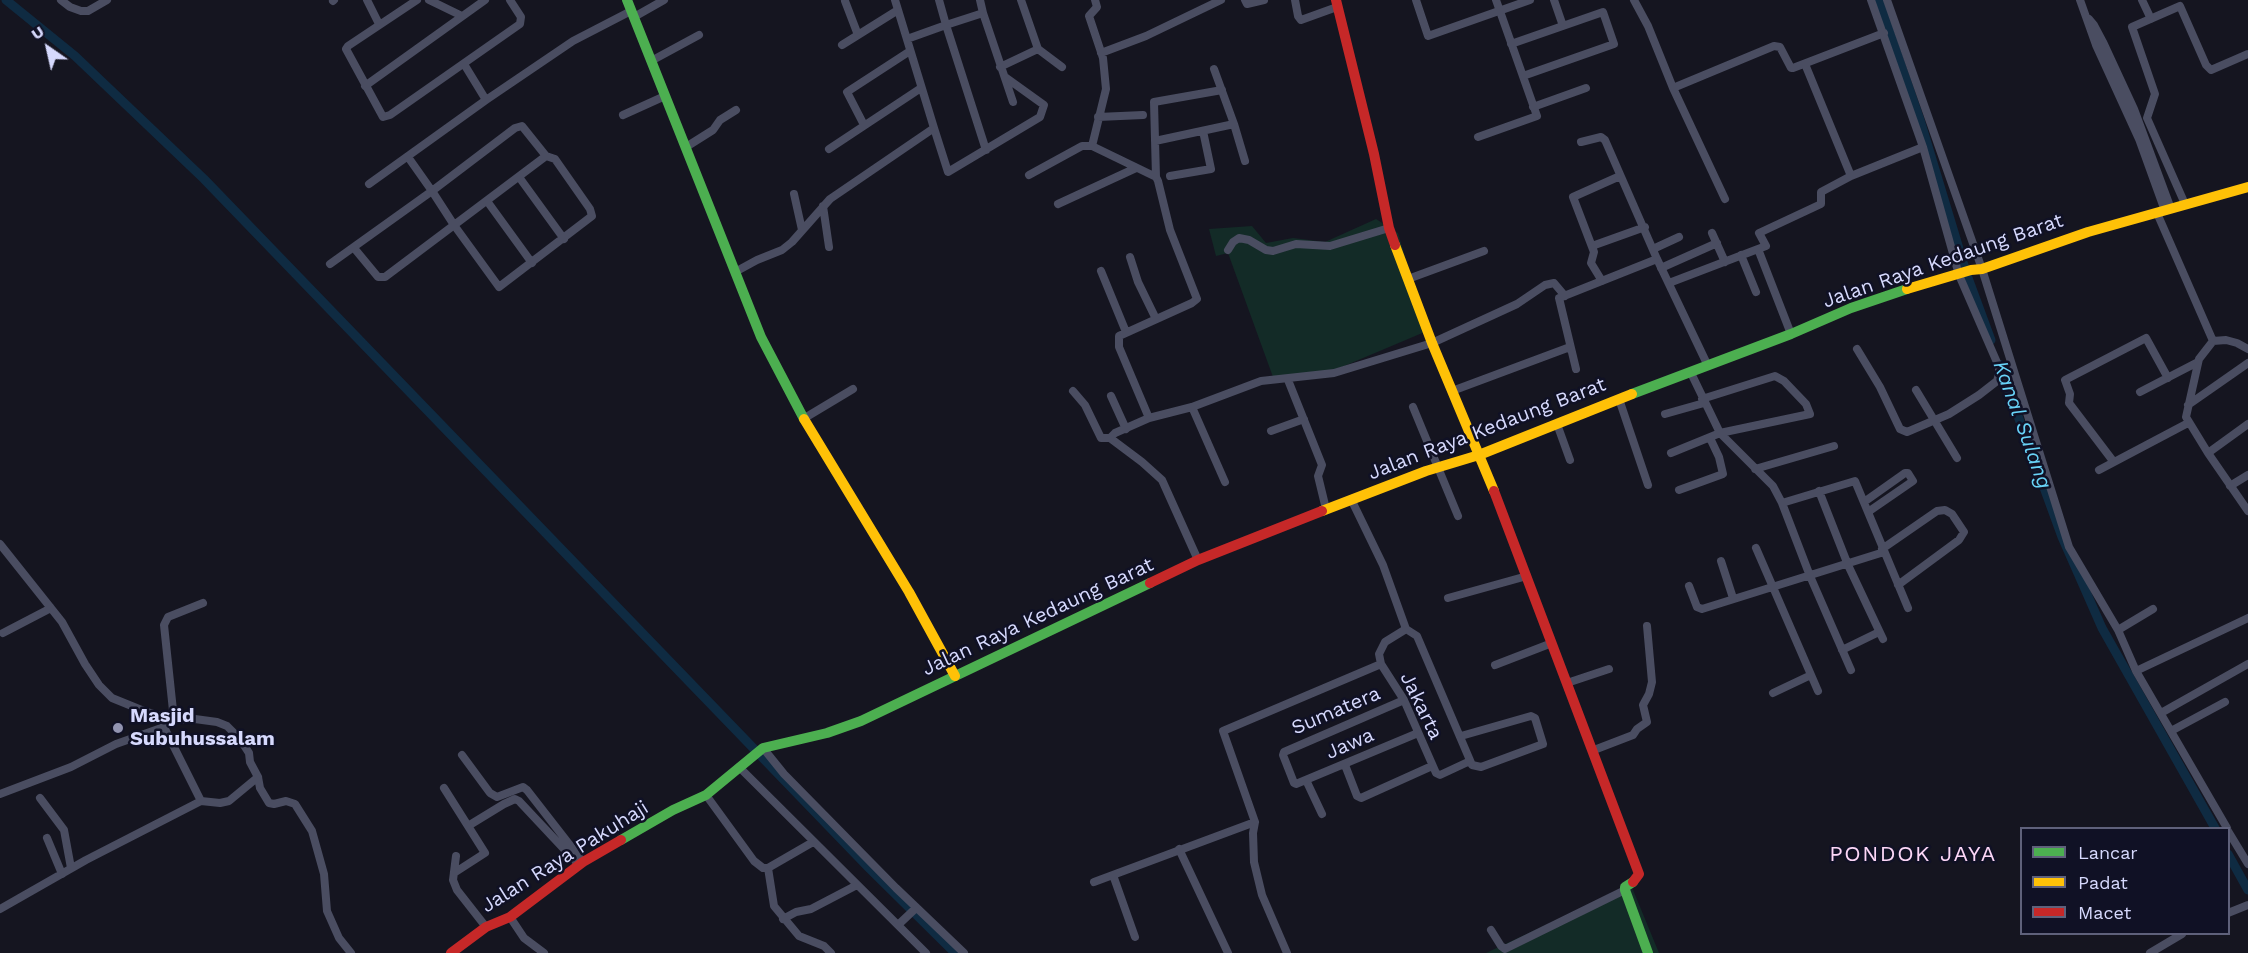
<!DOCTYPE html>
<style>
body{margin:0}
#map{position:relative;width:2248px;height:953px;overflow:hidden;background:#151520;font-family:"Work Sans",sans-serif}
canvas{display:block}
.legend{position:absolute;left:2020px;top:827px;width:210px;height:108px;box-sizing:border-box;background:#101125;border:2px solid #5f617b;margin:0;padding:8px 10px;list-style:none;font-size:18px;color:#d6d9fd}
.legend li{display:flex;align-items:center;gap:12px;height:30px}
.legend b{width:30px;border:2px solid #5f617b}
.north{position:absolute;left:18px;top:18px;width:60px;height:60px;-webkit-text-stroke:4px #101125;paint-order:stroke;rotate:326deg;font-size:16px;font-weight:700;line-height:24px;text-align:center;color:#d6d9fd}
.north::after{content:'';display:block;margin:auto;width:21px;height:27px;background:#d6d9fd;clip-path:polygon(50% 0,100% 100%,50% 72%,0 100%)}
</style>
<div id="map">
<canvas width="2248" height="953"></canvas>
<ul class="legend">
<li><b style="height:8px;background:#4caf50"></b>Lancar</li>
<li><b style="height:8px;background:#ffc107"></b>Padat</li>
<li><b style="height:8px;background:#c62828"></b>Macet</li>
</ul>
<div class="north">U</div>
</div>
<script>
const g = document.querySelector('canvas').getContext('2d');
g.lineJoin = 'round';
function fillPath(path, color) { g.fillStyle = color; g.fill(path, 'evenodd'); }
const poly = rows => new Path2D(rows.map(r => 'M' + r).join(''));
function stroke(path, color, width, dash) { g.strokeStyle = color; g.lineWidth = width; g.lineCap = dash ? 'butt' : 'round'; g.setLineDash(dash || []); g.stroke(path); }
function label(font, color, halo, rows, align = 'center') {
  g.font = font + ' "Work Sans",sans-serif'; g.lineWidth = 5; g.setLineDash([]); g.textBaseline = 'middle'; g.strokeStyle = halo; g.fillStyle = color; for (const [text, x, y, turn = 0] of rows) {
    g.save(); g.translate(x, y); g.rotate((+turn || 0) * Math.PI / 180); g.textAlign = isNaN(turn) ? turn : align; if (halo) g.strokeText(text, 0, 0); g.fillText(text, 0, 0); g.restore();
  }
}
fillPath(poly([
 [1376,219,1398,233,1427,331,1330,372,1273,377,1228,253,1216,256,1209,229,1252,226,1266,243,1293,238,1325,242],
 [1631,885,1659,953,1486,953]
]), '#132b27');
stroke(poly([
 [6,0,75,56,204,179,870,869,955,953],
 [1879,0,1921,123,1967,275,1991,340],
 [1999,364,2062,537,2102,628,2215,828],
 [2228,854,2248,890]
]), '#0f2b42', 9);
stroke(poly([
 [61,0,70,7,81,11,88,11,107,0],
 [367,0,379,24],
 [417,0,348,46,346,49,383,117,390,115,520,24,521,17,510,0],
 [429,0,462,16],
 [939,0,946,25,983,13,980,0],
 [1021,0,1038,49,1062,67],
 [1245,0,1247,4,1264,0],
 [1295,0,1298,16,1301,20,1337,7],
 [1416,0,1428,36,1530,0],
 [1554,0,1563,26],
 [1634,0,1648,26,1673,88,1725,199],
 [1887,0,1982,269,2069,547,2118,630,2136,671,2227,828],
 [2080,0,2096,45,2139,139,2165,211],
 [2142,0,2151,19],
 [333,1,334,0],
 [845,1,858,35],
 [983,13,1013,102],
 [634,17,664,0],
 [2089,19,2094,25,2103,42,2134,109,2171,209],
 [907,39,946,25,986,150],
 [1511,44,1603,12,1614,44,1523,76],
 [842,45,898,10],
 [1101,53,1146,36,1221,0],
 [651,61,699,35],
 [464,64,486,100],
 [1805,64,1851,176],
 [1000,67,1038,49],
 [1214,69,1234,124,1245,161],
 [365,86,485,0],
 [1673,88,1774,46,1780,47,1791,68,1793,68,1884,33],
 [1533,107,1586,88],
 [623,115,665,96],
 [1098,117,1143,115],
 [864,125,847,92,910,51],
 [934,128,948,172,1040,117,1044,105,1005,77],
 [1478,137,1537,116,1496,0],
 [1155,141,1234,124],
 [1581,142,1601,137,1605,140,1657,259,1708,366],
 [1092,146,1106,89,1103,58,1089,16,1097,7,1095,0],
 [686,147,713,130,720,120,736,110],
 [829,149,921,88],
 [1029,175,1082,146,1092,146,1156,177,1158,181,1170,230,1197,299,1192,303,1119,336,1119,347,1149,418],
 [1170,176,1211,169,1203,131],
 [519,177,564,239],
 [1156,177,1154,102,1222,90],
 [369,184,486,100,573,41,631,11],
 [794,194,802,230],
 [487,201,532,263],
 [1058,204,1136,168],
 [2185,204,2147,118,2155,94,2132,27,2180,6,2206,65,2211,70,2248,54],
 [823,206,829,247],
 [2157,213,2213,341],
 [1712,233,1725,262],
 [1592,246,1645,227],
 [354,248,378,277,385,277,546,156],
 [1653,249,1679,237],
 [1758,249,1766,246,1759,233,1821,204,1821,192,1851,176,1923,147],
 [1228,250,1233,242,1239,238,1249,240,1266,250,1273,251,1296,244,1330,246,1389,228],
 [1741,255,1756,292],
 [1130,257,1138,282,1156,319],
 [330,264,432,191,515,128,522,126,546,156,555,159,590,209,592,216,499,287,454,225,432,191,408,157],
 [1661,268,1717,243],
 [1101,271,1126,332],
 [735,272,757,260,782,250,792,242,830,199,934,128,895,0],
 [1408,279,1484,251],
 [1602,281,1591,263,1594,252,1573,197,1620,176],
 [1669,283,1758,249,1791,334],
 [1857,349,1880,387,1900,429,1907,432,1949,414,1979,395,1997,381,1999,374,1999,367,1959,275,1923,147,1871,0],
 [2248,349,2237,343,2226,340,2213,341,2199,359,2186,417,2208,453,2248,511],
 [1576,369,1559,298,1657,259],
 [1691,373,1720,433,1773,486,1782,503,1810,576,1851,670],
 [1288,380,1322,465,1318,476,1326,509],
 [1916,390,1957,458],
 [1073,391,1085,405,1101,438,1110,438,1142,462,1162,480,1198,560],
 [1452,391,1570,347],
 [2140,392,2198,362],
 [1111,396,1126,429],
 [1619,399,1648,485],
 [2188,405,2248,363],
 [1192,407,1225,482],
 [1413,407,1458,516],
 [1665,414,1704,403],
 [803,419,853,389],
 [1557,424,1570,460],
 [1271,431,1304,419],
 [1110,438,1115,433,1149,418,1192,407,1261,381,1334,373,1432,343,1517,304,1545,285,1554,283,1565,296],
 [1671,453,1720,433,1810,414,1806,404,1784,381,1775,376,1702,399],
 [2208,453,2248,424],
 [2113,461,2069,403,2070,394,2065,380,2146,338,2168,378],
 [1755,469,1834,446],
 [2099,470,2188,423],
 [2230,486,2248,475],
 [1679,490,1723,474,1719,457,1710,438],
 [1819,491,1848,565,1883,639],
 [1351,499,1383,565,1406,629,1417,636,1472,765,1481,767,1543,744,1535,718,1531,716,1461,736],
 [1864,502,1905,473,1908,473,1913,481,1868,512],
 [1782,503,1855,481,1908,608],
 [0,544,62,622,85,664,99,685,112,698,144,711,174,720,195,719,217,722,227,726,240,739,249,753,250,762,258,777,260,788,269,803,274,804,286,801,295,804,312,831,324,874,327,911,339,938,351,953],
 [1756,548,1818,691],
 [1882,549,1937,511,1945,510,1952,514,1964,532,1959,540,1898,585],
 [1721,561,1733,598],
 [1689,586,1697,607,1702,609,1884,552],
 [1448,598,1527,576],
 [1406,629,1385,642,1379,654,1381,664,1404,700,1436,773,1440,775,1470,761],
 [2118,630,2153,609],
 [3,633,51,608],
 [1842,650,1879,632],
 [1495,665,1552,643],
 [2136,671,2248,618],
 [1567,683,1609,669],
 [1773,693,1811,675],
 [1404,700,1284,752,1283,755,1294,783,1296,784,1418,733],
 [2161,713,2248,664],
 [2171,731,2225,702],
 [763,748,784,774,896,888,964,953],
 [1594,750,1633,735,1637,729,1647,722,1643,705,1649,694,1652,682,1647,626],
 [462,755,490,793,497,797,523,787,527,790,583,862],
 [1345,765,1357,796,1361,798,1432,766],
 [739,767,926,953],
 [1306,780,1322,814],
 [444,788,468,826,504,804,515,799,519,801,579,865],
 [0,794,71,767,116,744,164,727],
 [706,795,754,861,763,868,768,868],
 [40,798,64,830,71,868],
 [201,801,164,727,174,720,164,625,168,617,203,603],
 [2228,831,2248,864],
 [47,838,62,874],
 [813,842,768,868,774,906,799,936,824,946,831,953],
 [1179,849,1228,953],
 [456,856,453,880,457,890,486,927],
 [454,873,485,853,468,826],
 [1113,875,1135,937],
 [1094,882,1255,822],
 [0,909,86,860,201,801,220,803,229,801,258,777],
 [2228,913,2248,905],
 [510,917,524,938,544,953],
 [783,919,796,912,811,909,857,885],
 [898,925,916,908],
 [1491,930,1501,946,1505,949,1625,890],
 [1287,953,1262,895,1254,862,1253,833,1255,822,1223,731,1381,664],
 [2150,953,2182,934]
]), '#4a4d61', 8);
stroke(poly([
 [627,0,761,337,804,419],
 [1632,394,1791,334,1851,308,1907,289],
 [621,840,673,810,706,795,763,748,827,733,861,721,1150,583],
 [1633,882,1625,887,1625,890,1648,953]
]), '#4caf50', 10);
stroke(poly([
 [1395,245,1432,343,1494,491],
 [1907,289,1971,270,1982,269,2088,232,2248,187],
 [804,419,909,592,955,676],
 [1322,511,1426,471,1479,455,1632,394]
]), '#ffc107', 10);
stroke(poly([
 [1336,0,1374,154,1389,228,1395,245],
 [1494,491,1639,874,1633,882],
 [1150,583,1198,560,1322,511],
 [451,953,486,927,510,917,583,862,621,840]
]), '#c62828', 10);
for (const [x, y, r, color] of [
 [118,728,6,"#9294b0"]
]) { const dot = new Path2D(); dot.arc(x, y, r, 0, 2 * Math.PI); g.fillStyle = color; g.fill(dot); stroke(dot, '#101125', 2); }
label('20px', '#d6d9fd', '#101125', [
 ["Jalan Raya Kedaung Barat",1943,261,-19],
 ["Jalan Raya Kedaung Barat",1487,429,-21],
 ["Jalan Raya Kedaung Barat",1038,617,-25],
 ["Jakarta",1421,706,64],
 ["Sumatera",1336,711,-23],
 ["Jawa",1350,744,-23],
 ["Jalan Raya Pakuhaji",565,857,-32]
]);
label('bold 20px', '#d6d9fd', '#101125', [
 ["Masjid",130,716],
 ["Subuhussalam",130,739]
], 'left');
label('italic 21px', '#68d3f8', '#101125', [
 ["Kanal Sulang",2022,425,70]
]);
g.letterSpacing = '1.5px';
label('22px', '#fdd7f7', '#101125', [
 ["PONDOK JAYA",1913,855]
]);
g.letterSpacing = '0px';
</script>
